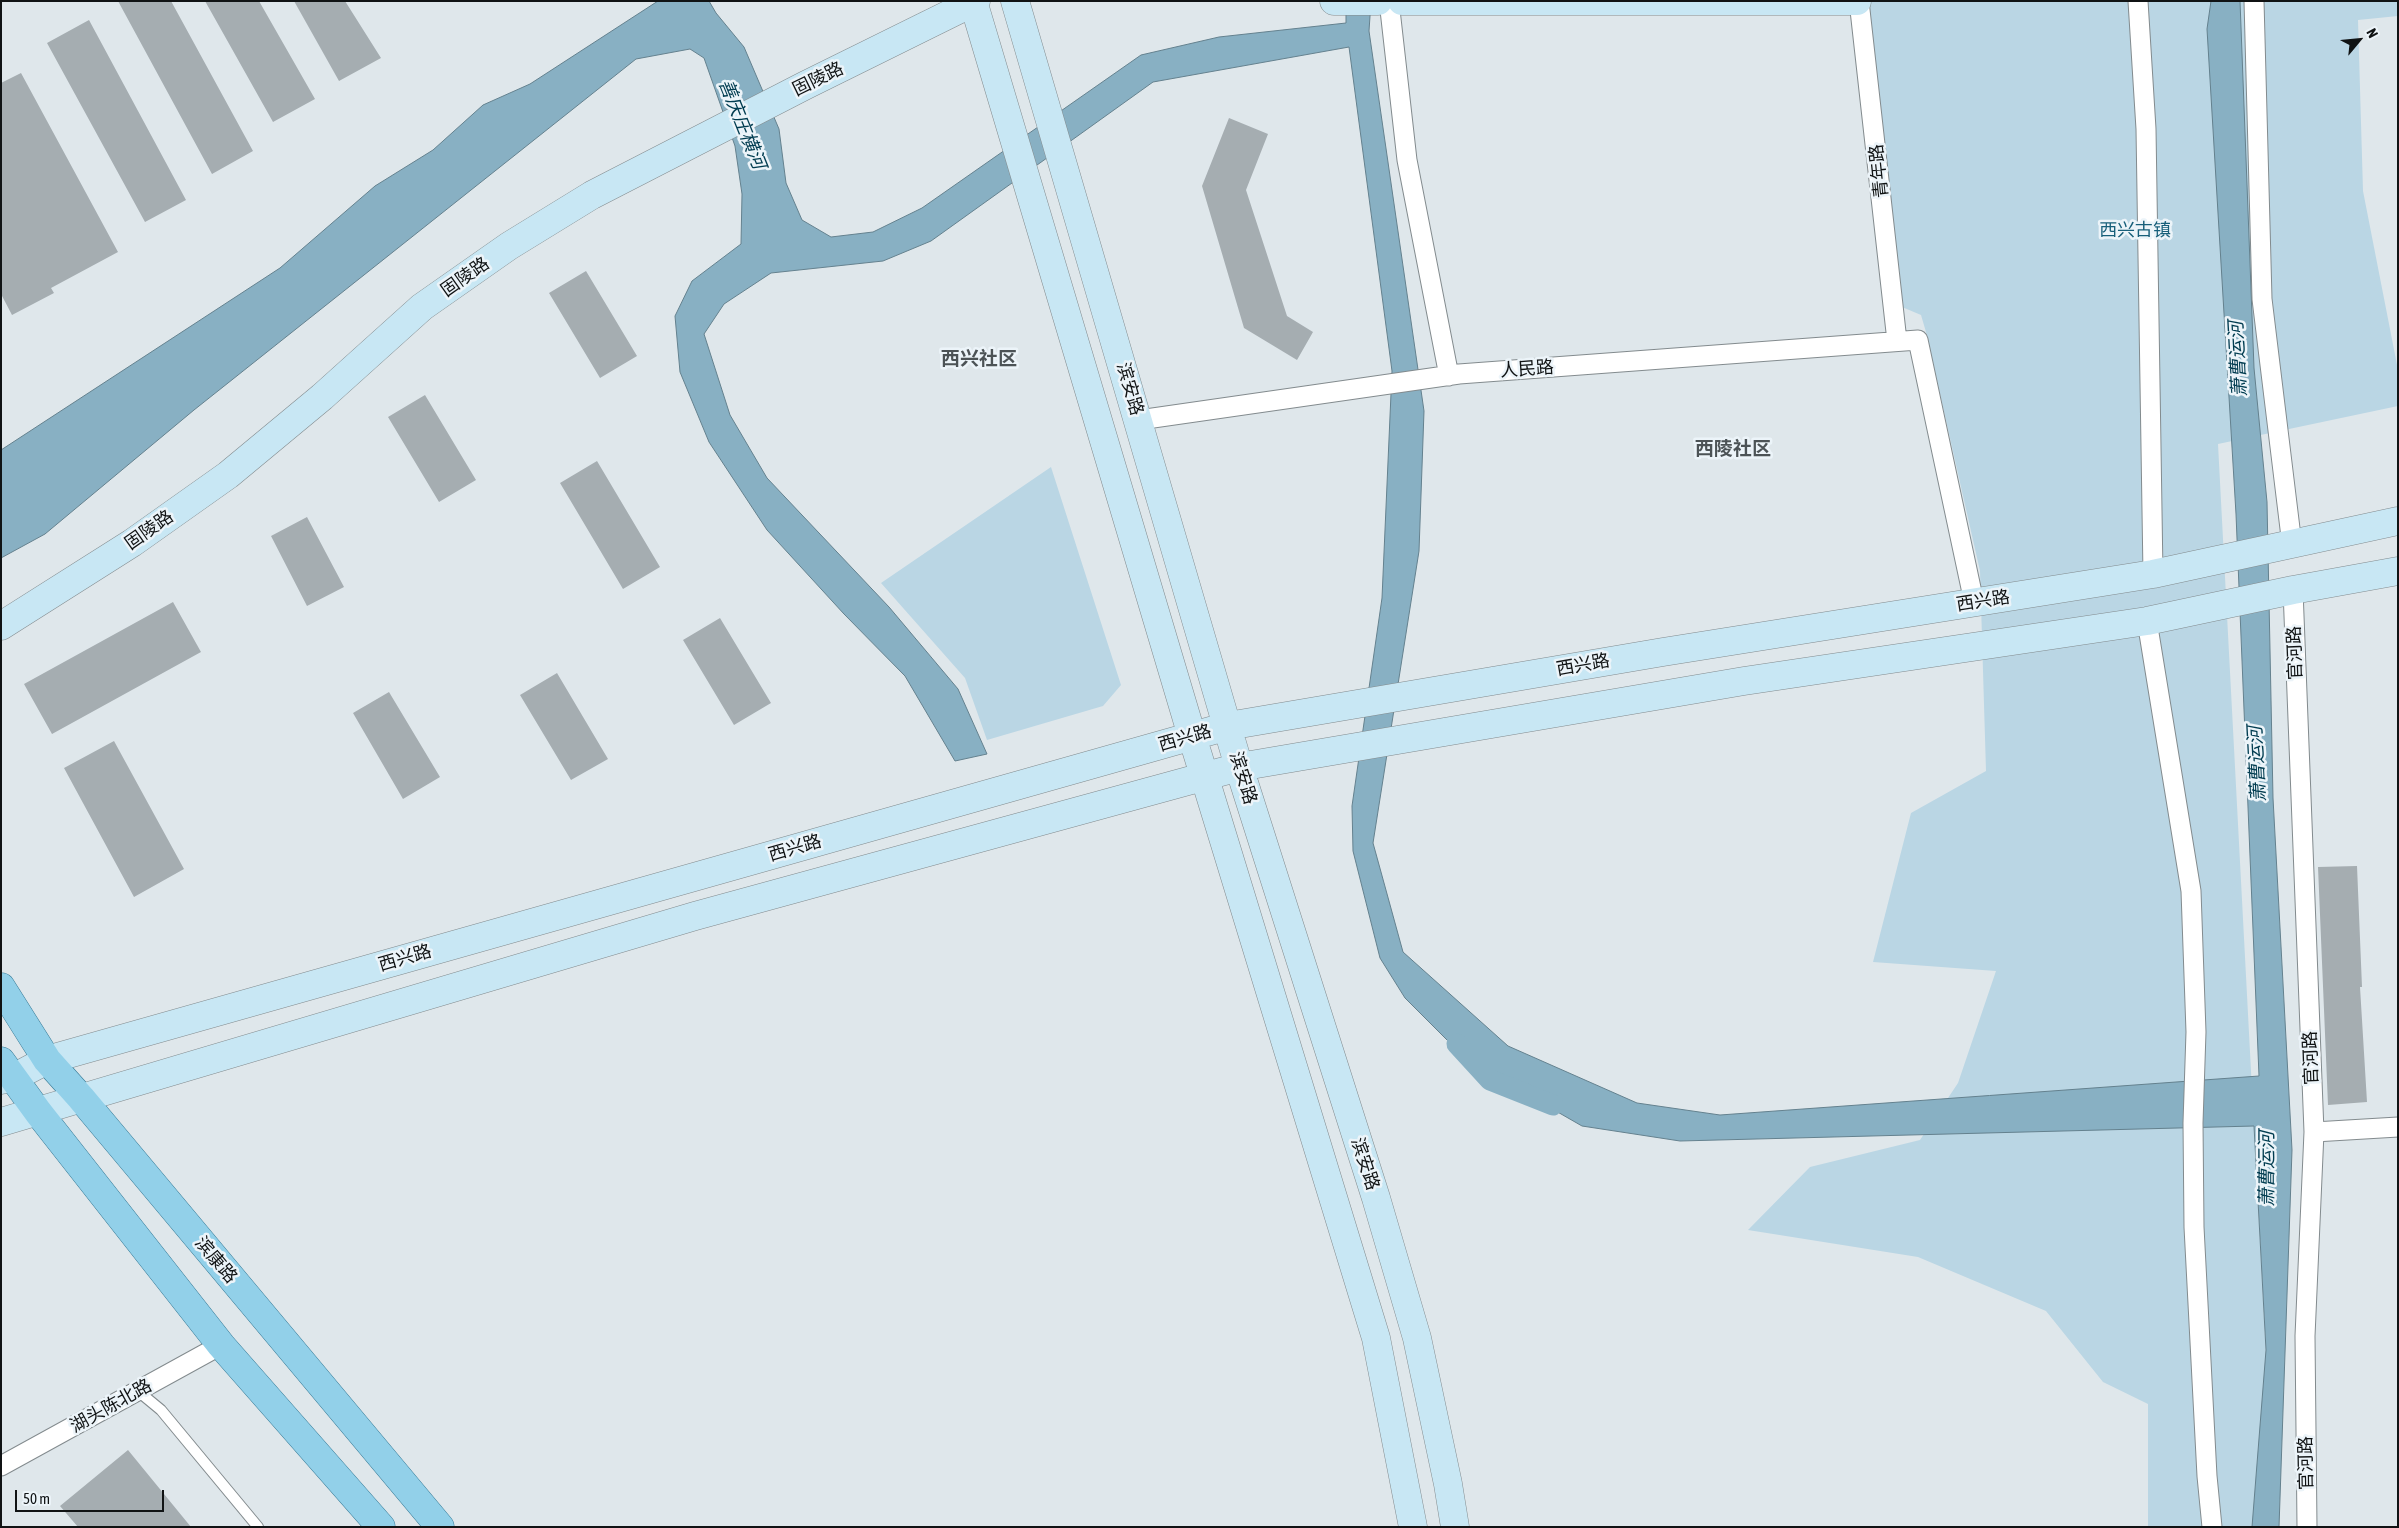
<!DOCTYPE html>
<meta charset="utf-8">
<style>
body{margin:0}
#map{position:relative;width:2399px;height:1528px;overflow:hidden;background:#dfe7eb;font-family:"Asap Condensed",sans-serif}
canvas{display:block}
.frame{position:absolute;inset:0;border:2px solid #101314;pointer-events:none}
.north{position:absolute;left:2334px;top:15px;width:50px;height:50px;-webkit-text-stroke:4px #ecf4f9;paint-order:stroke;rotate:62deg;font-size:14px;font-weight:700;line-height:20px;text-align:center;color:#101314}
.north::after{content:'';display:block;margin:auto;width:18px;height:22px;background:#101314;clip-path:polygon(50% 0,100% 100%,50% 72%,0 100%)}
.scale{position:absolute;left:15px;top:1490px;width:149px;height:22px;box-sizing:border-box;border:2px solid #101314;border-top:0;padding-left:6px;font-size:15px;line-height:18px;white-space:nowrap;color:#101314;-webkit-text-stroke:4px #ecf4f9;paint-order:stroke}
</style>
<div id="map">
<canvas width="2399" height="1528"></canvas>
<div class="frame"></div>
<div class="north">N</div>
<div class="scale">50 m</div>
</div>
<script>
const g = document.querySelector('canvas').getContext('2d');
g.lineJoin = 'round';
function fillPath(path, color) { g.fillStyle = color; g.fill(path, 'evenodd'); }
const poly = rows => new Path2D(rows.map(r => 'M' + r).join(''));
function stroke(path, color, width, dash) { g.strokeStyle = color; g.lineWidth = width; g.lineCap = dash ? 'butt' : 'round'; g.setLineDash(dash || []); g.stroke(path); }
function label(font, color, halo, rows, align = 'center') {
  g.font = font + ' "Asap Condensed","Noto Sans SC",sans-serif'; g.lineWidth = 5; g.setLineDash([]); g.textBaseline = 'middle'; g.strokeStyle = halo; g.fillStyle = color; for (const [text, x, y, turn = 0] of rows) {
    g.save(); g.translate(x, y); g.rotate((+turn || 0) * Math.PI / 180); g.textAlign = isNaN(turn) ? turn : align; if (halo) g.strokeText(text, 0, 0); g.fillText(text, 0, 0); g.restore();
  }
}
fillPath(poly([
 [1848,1,2398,1,2398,16,2358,20,2363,191,2398,370,2398,406,2218,444,2275,1527,2148,1527,2148,1404,2103,1382,2046,1311,1918,1257,1748,1230,1810,1167,1920,1140,1958,1083,1996,971,1873,962,1911,813,1986,771,1980,571,1926,332,1921,315,1902,307,1885,195],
 [1051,467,1121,685,1103,706,987,740,965,678,881,583]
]), '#bad6e4');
const water = poly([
 [658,1,709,1,716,13,744,47,779,129,786,183,802,220,831,237,873,232,922,208,1141,55,1219,37,1346,23,1346,1,1371,1,1369,31,1424,411,1419,551,1373,843,1403,952,1508,1046,1637,1103,1720,1115,2259,1076,2236,514,2207,29,2211,1,2240,1,2254,368,2267,502,2273,798,2292,1150,2279,1527,2252,1527,2266,1350,2254,1126,1680,1141,1582,1126,1467,1060,1405,998,1380,958,1353,851,1352,806,1382,598,1392,371,1349,47,1153,82,931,241,883,261,771,273,724,304,704,334,730,415,767,478,889,607,958,689,987,754,955,761,905,676,844,614,767,530,709,442,680,372,675,316,692,281,741,244,742,194,735,146,704,58,690,49,636,59,194,410,45,534,1,558,1,450,280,268,375,186,433,150,483,105,530,84,658,1]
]);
fillPath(water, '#88b0c3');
stroke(water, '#64818e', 1);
stroke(poly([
 [1457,1044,1490,1080,1553,1105]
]), '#88b0c3', 21);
fillPath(poly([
 [118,1,171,1,253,151,212,174],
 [205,1,259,1,315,99,273,122],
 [294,1,345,1,381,58,339,81],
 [89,20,186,200,145,222,47,43],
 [21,73,118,252,51,288,54,293,12,315,1,294,1,83],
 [1229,118,1268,134,1246,190,1287,316,1313,332,1297,360,1244,328,1202,186],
 [586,271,637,356,600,378,549,293],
 [425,395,476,480,439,502,388,417],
 [597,461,660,567,623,589,560,483],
 [307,517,344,587,307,606,271,536],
 [173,602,201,652,52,734,24,684],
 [720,618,771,703,734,725,683,640],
 [557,673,608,759,571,780,520,695],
 [389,692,440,777,403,799,353,713],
 [114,741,184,869,134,897,64,768],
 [2357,866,2362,987,2360,987,2367,1102,2328,1105,2318,867],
 [128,1450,191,1527,78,1527,60,1506]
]), '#a5adb1');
const lane = poly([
 [138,1391,161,1410,258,1527]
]);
const street = poly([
 [1389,1,1407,160,1449,376],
 [1859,1,1897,341],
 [2138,1,2146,129,2153,574],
 [2254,1,2262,299,2292,545],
 [1139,420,1459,374,1918,340,1974,602],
 [2293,590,2314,1132,2305,1336,2307,1527],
 [2147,621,2191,891,2196,1032,2193,1123,2194,1227,2207,1476,2212,1527],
 [2314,1132,2398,1127],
 [1,1466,221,1345]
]);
const secondary = poly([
 [973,1,1192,736,1376,1338,1413,1527],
 [1015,1,1239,767,1376,1198,1417,1338,1448,1484,1455,1527],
 [1334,1,1378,1],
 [1402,1,1857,1],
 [1,626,132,543,228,475,322,397,422,307,509,246,592,195,806,85,976,1],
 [1,1080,13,1078,47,1060,1228,726,1663,652,2153,574,2398,521],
 [1,1122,695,916,1239,767,1744,681,2147,621,2293,590,2398,571]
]);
const primary = poly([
 [1,987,47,1060,81,1098,440,1527],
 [1,1061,38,1112,221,1345,381,1527]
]);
stroke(lane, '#838b8e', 12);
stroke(street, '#838b8e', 21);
stroke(secondary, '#838b8e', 29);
stroke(primary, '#357995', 29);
stroke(lane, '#fff', 10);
stroke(street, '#fff', 19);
stroke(secondary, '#c8e7f4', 28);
stroke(primary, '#92d0e9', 28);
label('18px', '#101314', '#ecf4f9', [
 ["固陵路",818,79,-26],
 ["青年路",1879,171,-96],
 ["固陵路",465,277,-35],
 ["人民路",1527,369,-4],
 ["滨安路",1130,389,74],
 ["固陵路",149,530,-35],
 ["西兴路",1983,601,-9],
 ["官河路",2295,653,-92],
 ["西兴路",1583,665,-10],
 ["西兴路",1185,738,-16],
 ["滨安路",1243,778,73],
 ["西兴路",795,848,-16],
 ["西兴路",405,958,-16],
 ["官河路",2311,1058,-92],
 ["滨安路",1365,1164,72],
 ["滨康路",216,1260,50],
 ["湖头陈北路",111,1406,-29],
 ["官河路",2306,1463,-91]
]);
label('18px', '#175f7a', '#ecf4f9', [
 ["西兴古镇",2135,230]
]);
label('italic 19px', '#013c50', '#ecf4f9', [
 ["善庆庄横河",742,124,68],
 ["萧曹运河",2238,359,-93],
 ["萧曹运河",2257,764,-93],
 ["萧曹运河",2267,1169,-90]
]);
label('bold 19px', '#4c5356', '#ecf4f9', [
 ["西兴社区",979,359],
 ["西陵社区",1733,449]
]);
</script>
